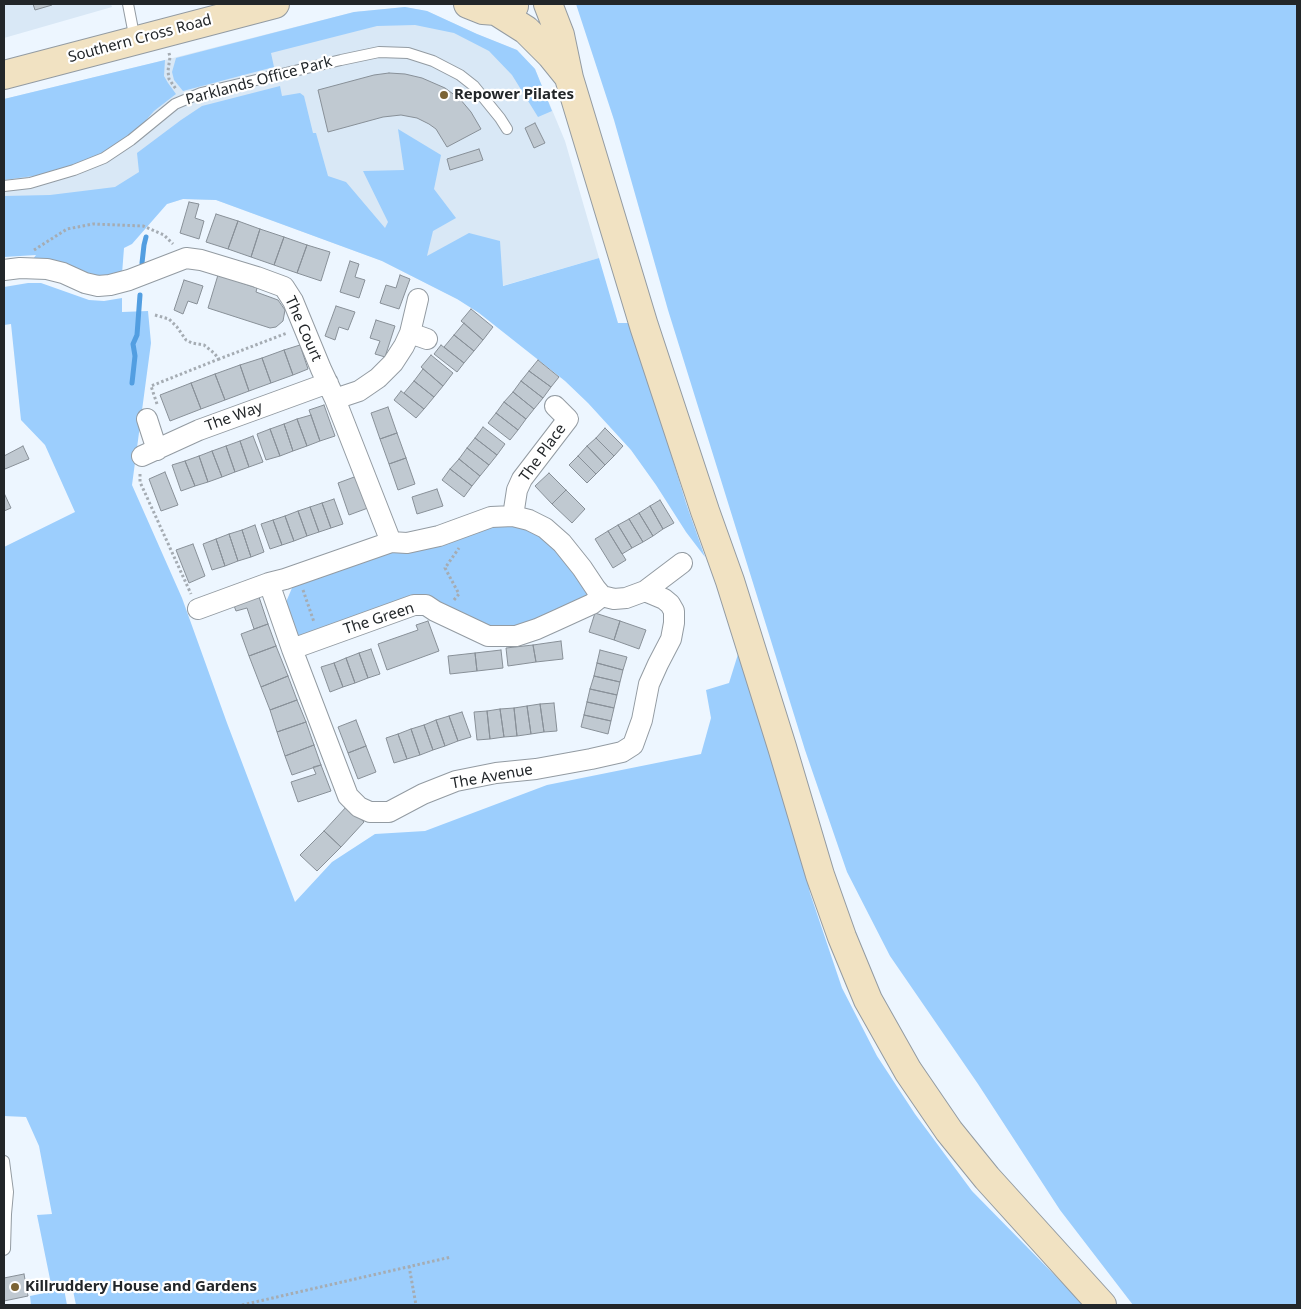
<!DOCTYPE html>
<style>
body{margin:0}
#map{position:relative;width:1301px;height:1309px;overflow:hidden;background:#edf6ff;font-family:"Noto Sans",sans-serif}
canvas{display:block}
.frame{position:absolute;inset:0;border:5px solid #222629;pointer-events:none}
</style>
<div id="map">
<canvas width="1301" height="1309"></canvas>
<div class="frame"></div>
</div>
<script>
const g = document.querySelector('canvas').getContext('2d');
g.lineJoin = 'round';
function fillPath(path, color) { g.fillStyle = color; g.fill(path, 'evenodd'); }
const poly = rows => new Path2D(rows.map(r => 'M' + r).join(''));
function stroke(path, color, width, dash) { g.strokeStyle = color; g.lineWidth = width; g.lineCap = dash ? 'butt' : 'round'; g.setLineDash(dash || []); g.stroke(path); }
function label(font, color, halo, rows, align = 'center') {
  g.font = font + ' "Noto Sans",sans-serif'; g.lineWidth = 4.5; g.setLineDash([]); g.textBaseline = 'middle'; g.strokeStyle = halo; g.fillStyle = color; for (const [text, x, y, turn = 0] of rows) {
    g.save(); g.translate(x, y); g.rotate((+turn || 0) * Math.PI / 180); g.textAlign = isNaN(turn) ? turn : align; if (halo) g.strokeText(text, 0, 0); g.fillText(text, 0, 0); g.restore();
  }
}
fillPath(poly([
 [4,4,111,4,112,7,4,38],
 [405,7,427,11,477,34,517,50,535,69,565,141,599,258,457,299,382,261,216,200,183,199,167,204,4,201,4,99,165,60,354,12]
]), '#d9e8f6');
fillPath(poly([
 [576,4,1297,4,1297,1305,1133,1305,1060,1210,978,1084,890,956,847,872,805,750,668,310,614,120],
 [405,7,427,11,477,34,517,50,535,69,552,111,538,117,512,75,489,51,454,33,415,25,377,26,271,53,274,67,183,91,174,80,172,72,176,58,354,12],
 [165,60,164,76,168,83,176,94,154,111,141,126,130,136,111,148,91,159,48,174,4,180,4,99],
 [280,86,282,96,300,93,304,96,313,133,316,133,328,176,346,182,385,228,388,222,363,171,404,170,398,129,441,155,434,189,456,218,433,231,427,256,469,233,500,241,503,286,599,258,618,323,631,323,686,503,705,557,686,532,656,485,631,450,588,403,565,381,479,313,457,299,382,261,216,200,183,199,167,204,132,244,124,248,122,274,97,278,33,259,36,255,4,257,4,196,50,195,115,187,139,172,137,153,181,120,202,106],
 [28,283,41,283,89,300,104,301,122,298,122,312,148,311,151,343,132,485,182,598,227,723,295,902,332,862,375,834,425,831,547,785,701,754,711,718,706,690,729,683,739,651,797,831,810,893,842,988,877,1056,915,1114,972,1191,1084,1305,76,1305,71,1281,51,1284,37,1215,52,1214,39,1146,26,1117,4,1116,4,547,75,512,45,445,21,420,11,324,4,325,4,287],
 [508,524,536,532,563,554,588,593,587,598,533,622,493,630,431,603,297,638,286,602,292,588,298,584,389,550,481,528],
 [64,1289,67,1305,31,1305,30,1296]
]), '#9ccefd');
stroke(poly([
 [142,263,144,245,146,237],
 [132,383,135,356,133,344,137,335,140,295]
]), '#529ee1', 5);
const building = poly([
 [33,4,52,4,52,5,35,10,33,4],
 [389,73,405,74,422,78,445,88,460,99,471,112,481,129,447,147,436,129,429,124,417,118,401,115,383,117,328,132,318,90,374,75,389,73],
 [535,123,545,143,534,148,525,128,535,123],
 [479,149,483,160,450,170,447,159,479,149],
 [189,202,199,204,195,218,204,221,199,239,180,233,189,202],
 [216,214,238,221,228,249,206,242,216,214],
 [238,221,260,229,251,257,228,249,238,221],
 [260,229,284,237,274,265,251,257,260,229],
 [284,237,307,245,297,273,274,265,284,237],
 [307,245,330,252,321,281,297,273,307,245],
 [350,261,359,264,355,277,365,280,359,298,340,292,350,261],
 [218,275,257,288,256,292,278,300,285,310,283,321,276,327,270,328,208,308,218,275],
 [400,275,410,279,399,309,380,303,386,285,396,288,400,275],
 [184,280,203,286,197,304,188,301,183,314,174,310,184,280],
 [336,306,355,312,348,330,339,327,335,340,325,336,336,306],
 [471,309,493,327,483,340,461,321,471,309],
 [376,320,395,326,385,357,375,354,380,341,370,338,376,320],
 [464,323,483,340,474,351,454,335,464,323],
 [454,335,474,351,464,363,444,347,454,335],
 [300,345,308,369,293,375,284,350,300,345],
 [441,345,464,363,457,372,434,354,441,345],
 [284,350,293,375,271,383,262,358,284,350],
 [431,355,453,373,443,386,421,367,431,355],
 [262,358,271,383,249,391,240,365,262,358],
 [538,360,559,377,551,387,529,371,538,360],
 [240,365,249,391,225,400,215,374,240,365],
 [423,369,443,386,434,397,414,381,423,369],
 [529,371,551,387,543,398,521,381,529,371],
 [215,374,225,400,201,409,191,383,215,374],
 [414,381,434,397,424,409,404,393,414,381],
 [521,381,543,398,534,409,513,392,521,381],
 [191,383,201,409,170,421,160,395,191,383],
 [401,391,424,409,416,418,394,400,401,391],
 [513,392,534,409,526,419,504,402,513,392],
 [504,402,526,419,518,430,496,413,504,402],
 [324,405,335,436,320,441,309,410,324,405],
 [388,407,397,433,380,439,371,413,388,407],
 [496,413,518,430,510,440,488,423,496,413],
 [311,415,320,441,307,446,297,419,311,415],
 [297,419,307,446,293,451,284,424,297,419],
 [284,424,293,451,280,456,270,429,284,424],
 [483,427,505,444,497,455,475,438,483,427],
 [605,428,623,446,614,456,596,438,605,428],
 [270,429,280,456,266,460,257,434,270,429],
 [397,433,406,458,389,464,380,439,397,433],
 [253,436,263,462,249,467,240,441,253,436],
 [475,438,497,455,489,465,467,448,475,438],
 [596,438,614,456,605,465,587,446,596,438],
 [240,441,249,467,235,472,226,446,240,441],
 [23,446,29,459,5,469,4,466,4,456,23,446],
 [226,446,235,472,222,477,212,451,226,446],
 [587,446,605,465,596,474,578,456,587,446],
 [467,448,489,465,480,476,459,459,467,448],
 [212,451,222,477,208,482,199,456,212,451],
 [199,456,208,482,195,486,185,461,199,456],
 [578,456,596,474,587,483,569,465,578,456],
 [406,458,415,484,398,490,389,464,406,458],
 [459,459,480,476,472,486,450,469,459,459],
 [185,461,195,486,181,491,172,465,185,461],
 [450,469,472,486,464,497,442,480,450,469],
 [165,472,178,505,161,511,149,479,165,472],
 [549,473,566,490,552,504,535,486,549,473],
 [357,476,368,508,349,515,338,483,357,476],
 [437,489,443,506,417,514,412,497,437,489],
 [566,490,585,509,572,523,552,504,566,490],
 [4,493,11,508,4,511,4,493],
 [334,499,343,524,331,528,322,503,334,499],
 [660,500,674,523,663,529,650,506,660,500],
 [322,503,331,528,319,532,310,507,322,503],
 [650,506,663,529,653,536,639,513,650,506],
 [310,507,319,532,307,536,298,511,310,507],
 [298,511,307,536,294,541,285,516,298,511],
 [639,513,653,536,643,542,629,519,639,513],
 [285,516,294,541,282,545,273,520,285,516],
 [629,519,643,542,632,548,618,525,629,519],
 [273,520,282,545,270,549,261,524,273,520],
 [255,525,264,552,251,557,242,530,255,525],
 [618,525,632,548,622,554,608,531,618,525],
 [242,530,251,557,238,561,229,534,242,530],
 [608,531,626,560,613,568,595,539,608,531],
 [229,534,238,561,225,566,216,539,229,534],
 [216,539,225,566,212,570,203,544,216,539],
 [193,544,205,576,189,583,176,550,193,544],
 [258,594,268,624,254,629,247,608,236,611,233,603,258,594],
 [595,613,620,621,614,640,589,632,595,613],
 [428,621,439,651,387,670,378,644,418,630,416,625,428,621],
 [620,621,646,630,639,649,614,640,620,621],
 [268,624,276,646,249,656,241,634,268,624],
 [561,641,563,659,536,662,533,645,561,641],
 [533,645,536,662,508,666,506,648,533,645],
 [276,646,288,676,261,687,249,656,276,646],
 [371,649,380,674,368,678,359,653,371,649],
 [501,650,503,668,477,671,475,653,501,650],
 [600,650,627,657,623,670,597,663,600,650],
 [359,653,368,678,355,683,346,658,359,653],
 [475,653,477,671,450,674,448,656,475,653],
 [346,658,355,683,343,687,334,663,346,658],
 [334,663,343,687,330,692,321,667,334,663],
 [597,663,623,670,620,682,594,676,597,663],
 [288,676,297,700,270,710,261,687,288,676],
 [594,676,620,682,617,695,590,689,594,676],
 [590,689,617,695,614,708,587,702,590,689],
 [297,700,306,722,277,732,270,710,297,700],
 [587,702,614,708,611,721,584,715,587,702],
 [554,703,557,731,544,732,540,704,554,703],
 [540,704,544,732,531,734,527,706,540,704],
 [527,706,531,734,517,736,514,708,527,706],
 [514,708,517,736,504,737,500,709,514,708],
 [500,709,504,737,490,739,487,711,500,709],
 [487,711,490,739,477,740,474,712,487,711],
 [462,712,471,737,458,741,449,716,462,712],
 [584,715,611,721,608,734,581,727,584,715],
 [449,716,458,741,445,746,436,720,449,716],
 [356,720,366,746,348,753,338,727,356,720],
 [436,720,445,746,433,750,424,725,436,720],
 [306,722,314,745,285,756,277,732,306,722],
 [424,725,433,750,420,755,411,729,424,725],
 [411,729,420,755,407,759,398,734,411,729],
 [398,734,407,759,394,763,386,738,398,734],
 [314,745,321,765,292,775,285,756,314,745],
 [366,746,376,772,358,779,348,753,366,746],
 [321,765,331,791,298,802,291,782,316,774,313,767,321,765],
 [347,806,364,822,341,847,324,831,347,806],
 [324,831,341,847,317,871,300,855,324,831],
 [24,1274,28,1296,4,1301,4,1278,24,1274]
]);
fillPath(building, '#c0c9d1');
stroke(building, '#889098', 1);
const lane = poly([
 [128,4,135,40],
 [4,186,30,183,74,170,104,158,131,140,175,104,201,93,341,60,379,52,408,53,433,61,460,75,474,86,500,118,507,129],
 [4,1161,8,1192,6,1214,5,1249,4,1250]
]);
const street = poly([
 [4,270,20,268,47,269,63,273,85,283,98,286,110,285,129,280,186,258,201,260,257,277,284,287,293,301,321,369,335,399,391,542,285,579,269,583,198,609],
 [410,333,427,339],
 [335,399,359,391,378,378,393,363,404,346,410,333,418,299],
 [147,419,157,450],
 [142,456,199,430,328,383],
 [513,516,517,490,522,479,568,419,555,406],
 [269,583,292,649,348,796,359,807,370,812,389,812,423,794,456,781,496,773,536,769,591,759,622,752,633,745,642,720,649,684,658,664,671,639,674,623,674,611,670,604,664,599,645,591,626,598,614,599,602,596,596,589,582,568,562,543,545,528,529,520,513,516,491,517,439,536,407,543,391,542],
 [645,591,682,563],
 [292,649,414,605,426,605,435,611,488,636,516,636,537,629,557,620,592,604,602,596]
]);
const secondary = poly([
 [468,4,483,10,496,11,507,9,514,6],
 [548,4,560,35,569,78,644,326,705,511,730,581,782,747,820,875,842,937,868,1000,908,1071,949,1131,987,1178,1102,1305],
 [496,11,526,30,551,55,568,76],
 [4,75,275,4]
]);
stroke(lane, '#939ba2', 12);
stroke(street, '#939ba2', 22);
stroke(secondary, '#939ba2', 30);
stroke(poly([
 [169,53,170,57,168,71,169,79,176,89],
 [34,250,67,229,93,224,143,226,164,235,173,244],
 [155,315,169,319,177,327,186,340,192,343,204,345,214,353,219,359,287,333],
 [157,404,151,386,219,359],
 [140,474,140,482,191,594],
 [303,590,314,622],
 [454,600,459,594,445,568,459,548],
 [409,1266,416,1305],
 [242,1305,451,1257]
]), '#a5acb3', 3, [2.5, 2.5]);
stroke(lane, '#fff', 10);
stroke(street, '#fff', 20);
stroke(secondary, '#f1e2c2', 28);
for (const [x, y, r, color] of [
 [444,95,5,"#7b6334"],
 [15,1287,5,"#7b6334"]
]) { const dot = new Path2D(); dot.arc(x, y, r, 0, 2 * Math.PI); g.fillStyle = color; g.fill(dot); stroke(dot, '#fff', 2); }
label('15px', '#222629', '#fff', [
 ["Southern Cross Road",140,39,-15],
 ["Parklands Office Park",259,81,-15],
 ["The Court",303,329,66],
 ["The Way",234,417,-20],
 ["The Place",543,453,-54],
 ["The Green",379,619,-18],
 ["The Avenue",492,777,-10]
]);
label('bold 15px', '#222629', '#fff', [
 ["Repower Pilates",454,95],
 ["Killruddery House and Gardens",25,1287]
], 'left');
</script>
